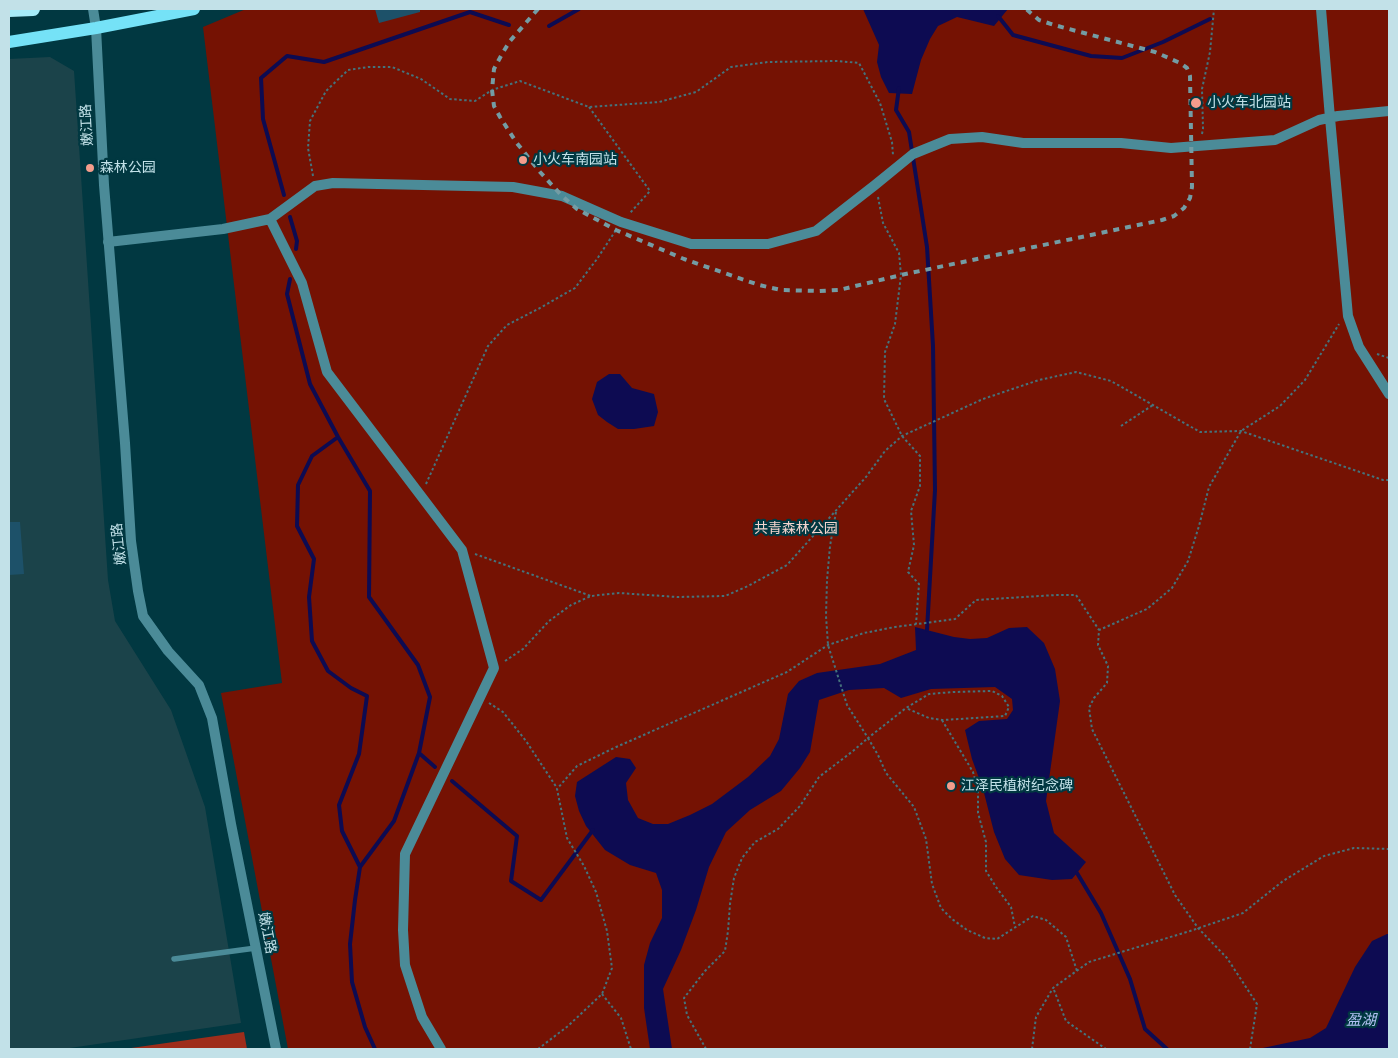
<!DOCTYPE html>
<meta charset="utf-8">
<style>
body{margin:0}
#map{position:relative;width:1398px;height:1058px;overflow:hidden;background:#013841;font-family:Quicksand,sans-serif}
canvas{display:block}
.frame{position:absolute;inset:0;border:10px solid #c2e1e8;pointer-events:none}
</style>
<div id="map">
<canvas width="1398" height="1058"></canvas>
<div class="frame"></div>
</div>
<script>
const g = document.querySelector('canvas').getContext('2d');
g.lineJoin = 'round';
function fillPath(path, color) { g.fillStyle = color; g.fill(path, 'evenodd'); }
const poly = rows => new Path2D(rows.map(r => 'M' + r).join(''));
function stroke(path, color, width, dash) { g.strokeStyle = color; g.lineWidth = width; g.lineCap = dash ? 'butt' : 'round'; g.setLineDash(dash || []); g.stroke(path); }
function label(font, color, halo, rows, align = 'center') {
  g.font = font + ' Quicksand,"Noto Sans SC",sans-serif'; g.lineWidth = 4.5; g.setLineDash([]); g.textBaseline = 'middle'; g.strokeStyle = halo; g.fillStyle = color; for (const [text, x, y, turn = 0] of rows) {
    g.save(); g.translate(x, y); g.rotate((+turn || 0) * Math.PI / 180); g.textAlign = isNaN(turn) ? turn : align; if (halo) g.strokeText(text, 0, 0); g.fillText(text, 0, 0); g.restore();
  }
}
fillPath(poly([
 [50,57,74,71,108,580,115,621,171,710,205,807,241,1023,63,1049,9,1049,9,59]
]), '#1b434a');
fillPath(poly([
 [246,9,1389,9,1389,1049,288,1049,221,693,282,683,203,27]
]), '#751203');
fillPath(poly([
 [244,1032,247,1049,124,1049]
]), '#9e2d1b');
fillPath(poly([
 [863,9,1008,9,994,26,957,17,938,26,930,39,921,60,912,94,889,93,881,77,877,62,879,45],
 [609,374,620,374,632,388,654,394,658,412,654,426,634,429,618,429,607,422,598,415,592,399,597,382],
 [915,627,954,637,970,639,987,638,1009,628,1027,627,1044,643,1055,669,1060,701,1046,801,1054,833,1086,862,1072,879,1052,880,1019,875,1005,859,994,832,983,789,972,759,965,730,979,721,1007,719,1013,710,1012,699,995,687,931,689,901,698,884,688,849,690,819,700,810,752,800,768,781,791,750,810,726,832,709,867,696,910,681,950,663,989,672,1049,650,1049,644,1008,644,965,650,943,662,918,662,890,656,873,630,865,605,850,586,826,579,811,575,796,577,782,616,757,630,759,636,768,626,783,628,800,638,818,653,824,668,824,690,815,712,804,748,777,770,756,779,739,788,694,799,681,817,673,880,664,916,650],
 [1387,934,1389,934,1389,1049,1258,1049,1310,1038,1326,1028,1355,967,1372,941]
]), '#0d0b52');
stroke(poly([
 [998,16,1013,35,1091,56,1122,58,1163,42,1210,19],
 [549,26,579,9],
 [899,88,896,110,909,132,927,247,933,346,935,490,927,630],
 [284,195,263,119,261,78,287,56,324,62,470,12,509,25],
 [290,217,297,241,296,249],
 [290,279,287,294,310,384,338,437,370,491,369,597,418,665,430,697,419,753,435,767],
 [338,437,312,456,298,485,297,526,314,559,309,597,312,641,328,671,351,688,367,696,359,754,339,805,342,831,360,867,355,900,350,944,352,982,365,1027,375,1049],
 [452,781,517,836,511,881,541,900,593,830],
 [360,867,394,821,419,753],
 [1077,873,1101,913,1130,979,1145,1029,1167,1049]
]), '#0d0b52', 4);
fillPath(poly([
 [375,9,420,9,420,12,379,23],
 [9,522,20,522,24,574,9,575]
]), '#1d5169');
stroke(poly([
 [589,107,650,191,630,213],
 [1202,134,1203,129,1202,89,1210,52,1214,9],
 [313,176,308,148,310,121,326,91,348,70,368,67,392,67,421,79,450,99,475,101,492,90,520,81,589,107,659,102,696,92,731,67,768,62,838,61,859,63,880,103,892,142,893,155],
 [878,197,883,223,899,253,901,275,895,324,885,352,884,399,902,436,920,456,920,486,911,511,914,545,908,572,919,584,916,624],
 [1377,354,1389,358],
 [1121,426,1153,405],
 [426,484,488,346,507,325,540,308,575,288,597,259,616,230],
 [836,512,830,546,827,580,826,616,828,645,847,705,868,738,906,708,929,694,953,692,992,691,1002,696,1009,707,1005,716,960,719,942,720,929,718,906,708],
 [475,554,591,596],
 [505,661,523,649,549,621,571,605,591,596,619,593,677,597,725,596,748,586,787,565,866,477,885,451,902,436,983,399,1039,380,1076,372,1111,381,1200,432,1241,431,1383,480,1389,480],
 [489,703,503,712,526,741,557,788],
 [942,720,973,772,978,791,978,813,986,842,986,871,996,887,1011,907,1015,927],
 [1054,990,1066,1021,1106,1049],
 [602,994,621,1018,631,1049],
 [538,1049,568,1026,602,994,612,968,607,931,596,892,584,866,567,838,557,789,577,766,614,748,787,672,828,645,864,633,895,627,955,619,976,600,1056,595,1076,595,1099,630],
 [706,1049,687,1015,684,998,705,971,725,951,728,931,730,904,734,878,742,858,755,842,778,829,800,806,819,777,853,751,868,738,878,755,886,773,914,807,926,839,932,884,941,908,952,919,967,930,985,938,997,939,1033,916,1046,920,1066,937,1077,971],
 [1032,1049,1036,1017,1053,988,1089,962,1190,931,1243,913,1283,881,1324,856,1354,848,1389,849],
 [1250,1049,1257,1004,1227,958,1198,928,1175,895,1092,729,1089,708,1094,698,1107,683,1108,666,1098,645,1099,630,1147,609,1172,588,1188,561,1199,526,1209,487,1241,431,1280,406,1305,380,1339,324]
]), '#45737c', 2, [2.5, 2.5]);
stroke(poly([
 [174,959,256,948]
]), '#4b8b98', 5.5);
stroke(poly([
 [1321,9,1330,118,1348,316,1359,347,1389,394],
 [270,219,302,283,327,372,462,550,494,668,405,854,403,930,405,965,422,1017,441,1049],
 [108,242,223,229,270,219,315,186,333,183,513,187,562,196,621,222,691,244,768,244,816,231,875,185,913,154,950,139,982,137,1023,143,1121,143,1171,148,1275,140,1319,120,1338,116,1389,111]
]), '#4b8b98', 10);
stroke(poly([
 [93,9,96,28,104,185,125,443,131,541,138,591,143,616,168,651,199,685,212,718,231,824,276,1049]
]), '#4b8b98', 10);
stroke(poly([
 [9,42,96,28,194,9]
]), '#75e2f7', 12);
stroke(poly([
 [9,10,33,9]
]), '#a7ecf9', 14);
stroke(poly([
 [538,9,510,41,502,54,494,69,492,90,494,106,500,117,516,142,540,172,562,196,577,209,616,230,684,259,759,285,781,290,819,291,839,290,901,275,1162,220,1174,216,1184,208,1190,198,1192,187,1190,76,1187,68,1180,63,1155,52,1054,25,1039,20,1026,9]
]), '#739ca4', 4, [6, 6]);
for (const [x, y, r, color] of [
 [1196,103,6,"#f49d8c"],
 [523,160,5,"#f49d8c"],
 [90,168,5,"#f49d8c"],
 [951,786,5,"#f49d8c"]
]) { const dot = new Path2D(); dot.arc(x, y, r, 0, 2 * Math.PI); g.fillStyle = color; g.fill(dot); stroke(dot, '#013841', 2); }
label('14px', '#c2e1e8', '#013841', [
 ["小火车北园站",1207,103],
 ["小火车南园站",533,160],
 ["森林公园",100,168],
 ["江泽民植树纪念碑",961,786]
], 'left');
label('14px', '#c2e1e8', '#013841', [
 ["嫩江路",87,125,-93],
 ["嫩江路",119,544,-96],
 ["嫩江路",267,933,79]
]);
label('14px', '#f4d5ce', '#013841', [
 ["共青森林公园",796,529]
]);
label('italic 15px', '#b2c1f3', '#013841', [
 ["盈湖",1361,1020]
]);
</script>
